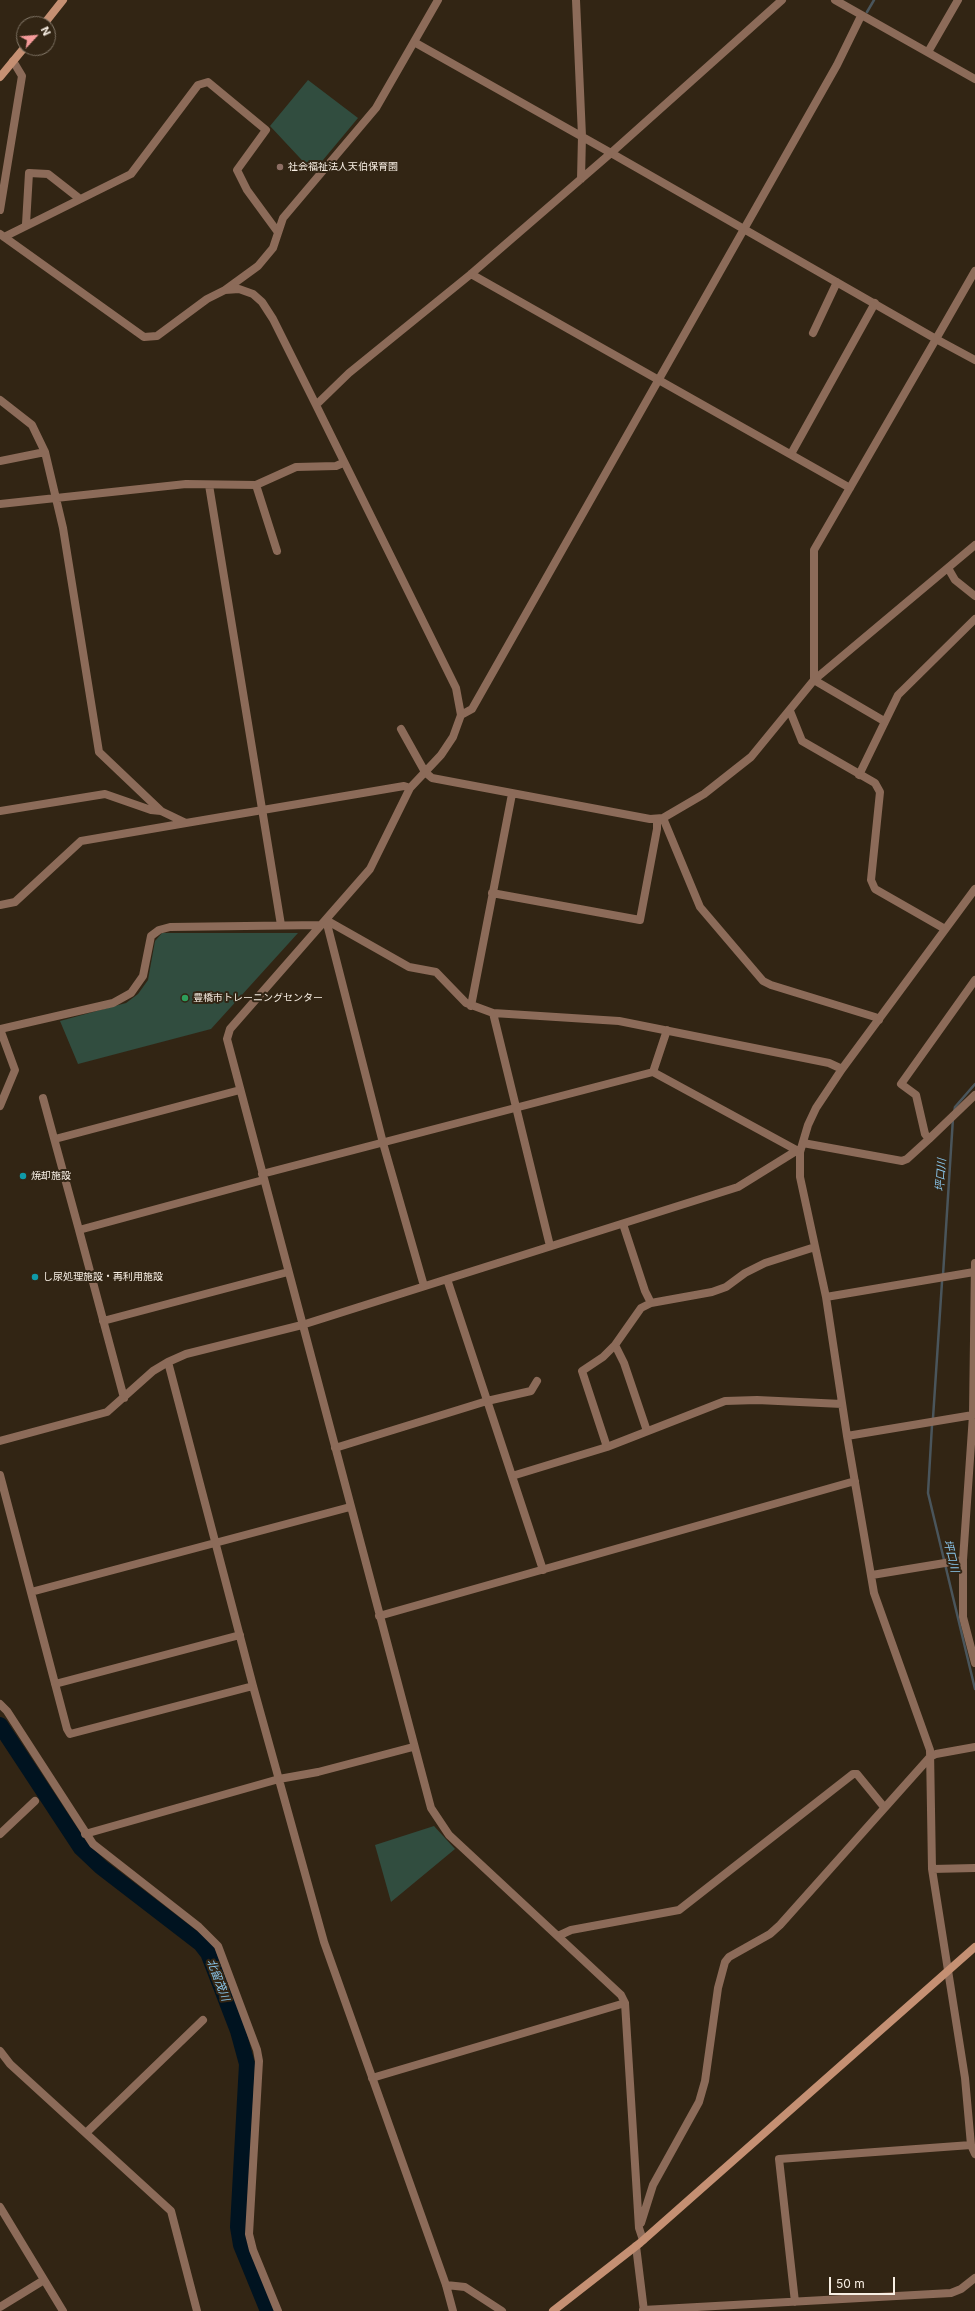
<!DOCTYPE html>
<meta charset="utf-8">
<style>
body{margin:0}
#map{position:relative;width:975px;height:2311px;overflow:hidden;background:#322514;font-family:Inter,sans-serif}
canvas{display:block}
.north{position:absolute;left:16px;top:16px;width:40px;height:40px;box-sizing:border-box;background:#322514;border:1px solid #817667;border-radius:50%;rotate:64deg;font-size:11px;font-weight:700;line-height:16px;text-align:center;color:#f8efe4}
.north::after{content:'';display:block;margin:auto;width:14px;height:18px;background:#f59b9a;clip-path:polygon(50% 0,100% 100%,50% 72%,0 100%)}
.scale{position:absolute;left:829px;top:2277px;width:66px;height:18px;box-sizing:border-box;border:2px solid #f8efe4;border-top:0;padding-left:5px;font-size:12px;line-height:14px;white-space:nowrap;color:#f8efe4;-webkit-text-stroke:3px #322514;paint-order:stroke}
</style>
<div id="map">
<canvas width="975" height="2311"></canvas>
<div class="north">N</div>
<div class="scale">50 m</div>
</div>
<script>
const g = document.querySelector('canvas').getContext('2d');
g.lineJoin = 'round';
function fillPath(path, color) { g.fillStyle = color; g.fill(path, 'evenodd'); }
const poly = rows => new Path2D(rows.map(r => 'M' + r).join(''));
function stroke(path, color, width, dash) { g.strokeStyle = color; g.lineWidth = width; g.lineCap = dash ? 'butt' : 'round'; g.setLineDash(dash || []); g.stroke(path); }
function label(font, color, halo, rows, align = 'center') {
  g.font = font + ' Inter,"Noto Sans JP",sans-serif'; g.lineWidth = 4; g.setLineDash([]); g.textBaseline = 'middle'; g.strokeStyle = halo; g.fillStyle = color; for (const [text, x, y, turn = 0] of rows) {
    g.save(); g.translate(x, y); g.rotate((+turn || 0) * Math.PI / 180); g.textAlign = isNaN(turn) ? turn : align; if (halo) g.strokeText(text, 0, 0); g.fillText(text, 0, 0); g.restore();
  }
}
fillPath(poly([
 [308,80,358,118,313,172,270,126],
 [162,933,298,933,211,1029,78,1064,60,1021,126,1003,138,994,148,980,155,941],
 [434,1826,455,1849,391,1902,375,1845]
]), '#314d3f');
stroke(poly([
 [867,12,874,0],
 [954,1113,955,1107,975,1084],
 [943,1275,953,1118],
 [933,1418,942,1282],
 [932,1425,928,1493,975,1689]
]), '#4a555b', 2.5);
stroke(poly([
 [0,1725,81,1848,101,1867,201,1944,208,1953,238,2031,247,2064,238,2227,241,2245,268,2311]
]), '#001320', 16);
stroke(poly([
 [438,0,376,108,283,218,273,248,258,266,225,290,239,289,253,294,262,302,273,319,316,405,349,373,471,274,611,153,936,339,975,271],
 [576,0,582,136,581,179],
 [835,0,975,79],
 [414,42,611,153,782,0],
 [928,52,958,0],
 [0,210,22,76,13,61],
 [26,224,29,173,48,174,80,199],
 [0,234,144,337,157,336,207,299,225,290],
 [4,237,131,174,198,85,208,82,266,130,237,170,247,190,277,231],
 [471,274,850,488],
 [813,333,837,282],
 [0,400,32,425,45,452,63,528,99,752,161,811],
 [316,405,456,688,461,715,453,737,441,755,410,788,370,869,230,1029,227,1039,431,1808,449,1835,621,1995,625,2003,639,2228,643,2240],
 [791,454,875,303],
 [0,461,45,452],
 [209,485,281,925],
 [256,485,277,551],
 [0,504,186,484,256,485,296,467,336,466,343,463],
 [948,568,955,580,975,596],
 [790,711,802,741,875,783,880,792,871,880,875,889,945,929],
 [461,715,472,709,837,65,861,16],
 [884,721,814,680,814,550,936,339,975,360],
 [401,729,425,772,432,778,650,819,663,818,704,794,751,757,814,680,975,545],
 [859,775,898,695,975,619],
 [0,811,105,794,151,810,161,811,186,823,404,786,410,788],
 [663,818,700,907,763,981,771,985,875,1017,879,1020],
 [492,893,640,920,657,829,657,820],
 [0,905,15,902,81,841,186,823],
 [326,920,409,967,436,972,466,1003,493,1013,619,1021,829,1063,842,1069,975,889],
 [326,920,383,1143,424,1286],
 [471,1006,512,794],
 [493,1013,550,1246],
 [0,1029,113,1003,131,993,143,976,151,936,159,930,170,927,321,925],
 [0,1029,15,1070,0,1106],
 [842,1069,816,1108,808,1125,800,1152,800,1177,826,1297,847,1436,874,1593,930,1750,932,1869,965,2078,971,2145,975,2154],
 [653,1072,667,1030],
 [43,1098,79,1230],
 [55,1139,240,1090],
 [929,1139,925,1134,916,1095,901,1084,975,980],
 [803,1143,902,1161,907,1159,929,1139,975,1095],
 [262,1174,653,1072,800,1152],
 [623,1224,645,1291,651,1303,712,1292,726,1287,745,1273,765,1263,815,1247],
 [975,1263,973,1415,963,1560,963,1617,975,1663],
 [447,1279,543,1570],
 [826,1297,974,1272],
 [103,1321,288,1272],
 [615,1345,624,1363,647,1431],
 [168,1362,253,1686,324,1942,446,2285,453,2311],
 [124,1398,79,1230,263,1180],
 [847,1436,973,1415],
 [0,1441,107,1412,153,1371,168,1362,186,1354,302,1325,738,1187,796,1151],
 [607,1447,582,1371,603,1357,615,1345,641,1308,651,1303],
 [335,1448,487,1401,531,1391,537,1381],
 [0,1475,67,1729,70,1734,253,1686],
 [512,1476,607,1447,725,1401,757,1400,842,1404],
 [872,1575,963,1560],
 [31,1592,350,1507],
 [379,1616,855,1481],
 [55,1684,240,1635],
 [0,1704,7,1711,93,1844,199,1927,218,1946,257,2050,259,2061,249,2234,253,2250,278,2311],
 [0,1834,35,1801],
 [85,1834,279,1779,318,1772,413,1747],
 [932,1869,975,1868],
 [558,1936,571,1930,679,1910,853,1774,857,1774,884,1807],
 [0,2051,10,2064,171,2211,197,2311],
 [372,2078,625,2003],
 [86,2133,203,2020],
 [0,2207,63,2311],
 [641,2223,653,2185,699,2102,705,2081,718,1988,725,1962,729,1957,770,1934,780,1925,930,1757,936,1754,975,1747],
 [636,2246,644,2311],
 [446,2285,465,2287,502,2311],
 [795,2302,779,2159,971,2145],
 [0,2307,44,2280],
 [643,2310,951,2293,961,2289,975,2278]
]), '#8c6b59', 8);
stroke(poly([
 [44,24,63,0],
 [0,77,24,48],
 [553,2311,640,2243,975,1947]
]), '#c59073', 8);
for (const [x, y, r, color] of [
 [280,167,4,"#8d6e63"],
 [185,998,4,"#2e9e5b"],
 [23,1176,4,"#0f9aa8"],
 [35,1277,4,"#0f9aa8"]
]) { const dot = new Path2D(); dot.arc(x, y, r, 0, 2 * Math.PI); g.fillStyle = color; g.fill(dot); stroke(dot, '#322514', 1.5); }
label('10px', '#f8efe4', '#322514', [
 ["社会福祉法人天伯保育園",288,167],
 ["豊橋市トレーニングセンター",193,998],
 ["焼却施設",31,1176],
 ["し尿処理施設・再利用施設",43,1277]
], 'left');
label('italic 11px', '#8bc8ee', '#322514', [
 ["坪口川",941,1175,-86],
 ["坪口川",951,1556,76],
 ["北留茂川",218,1980,69]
]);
</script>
